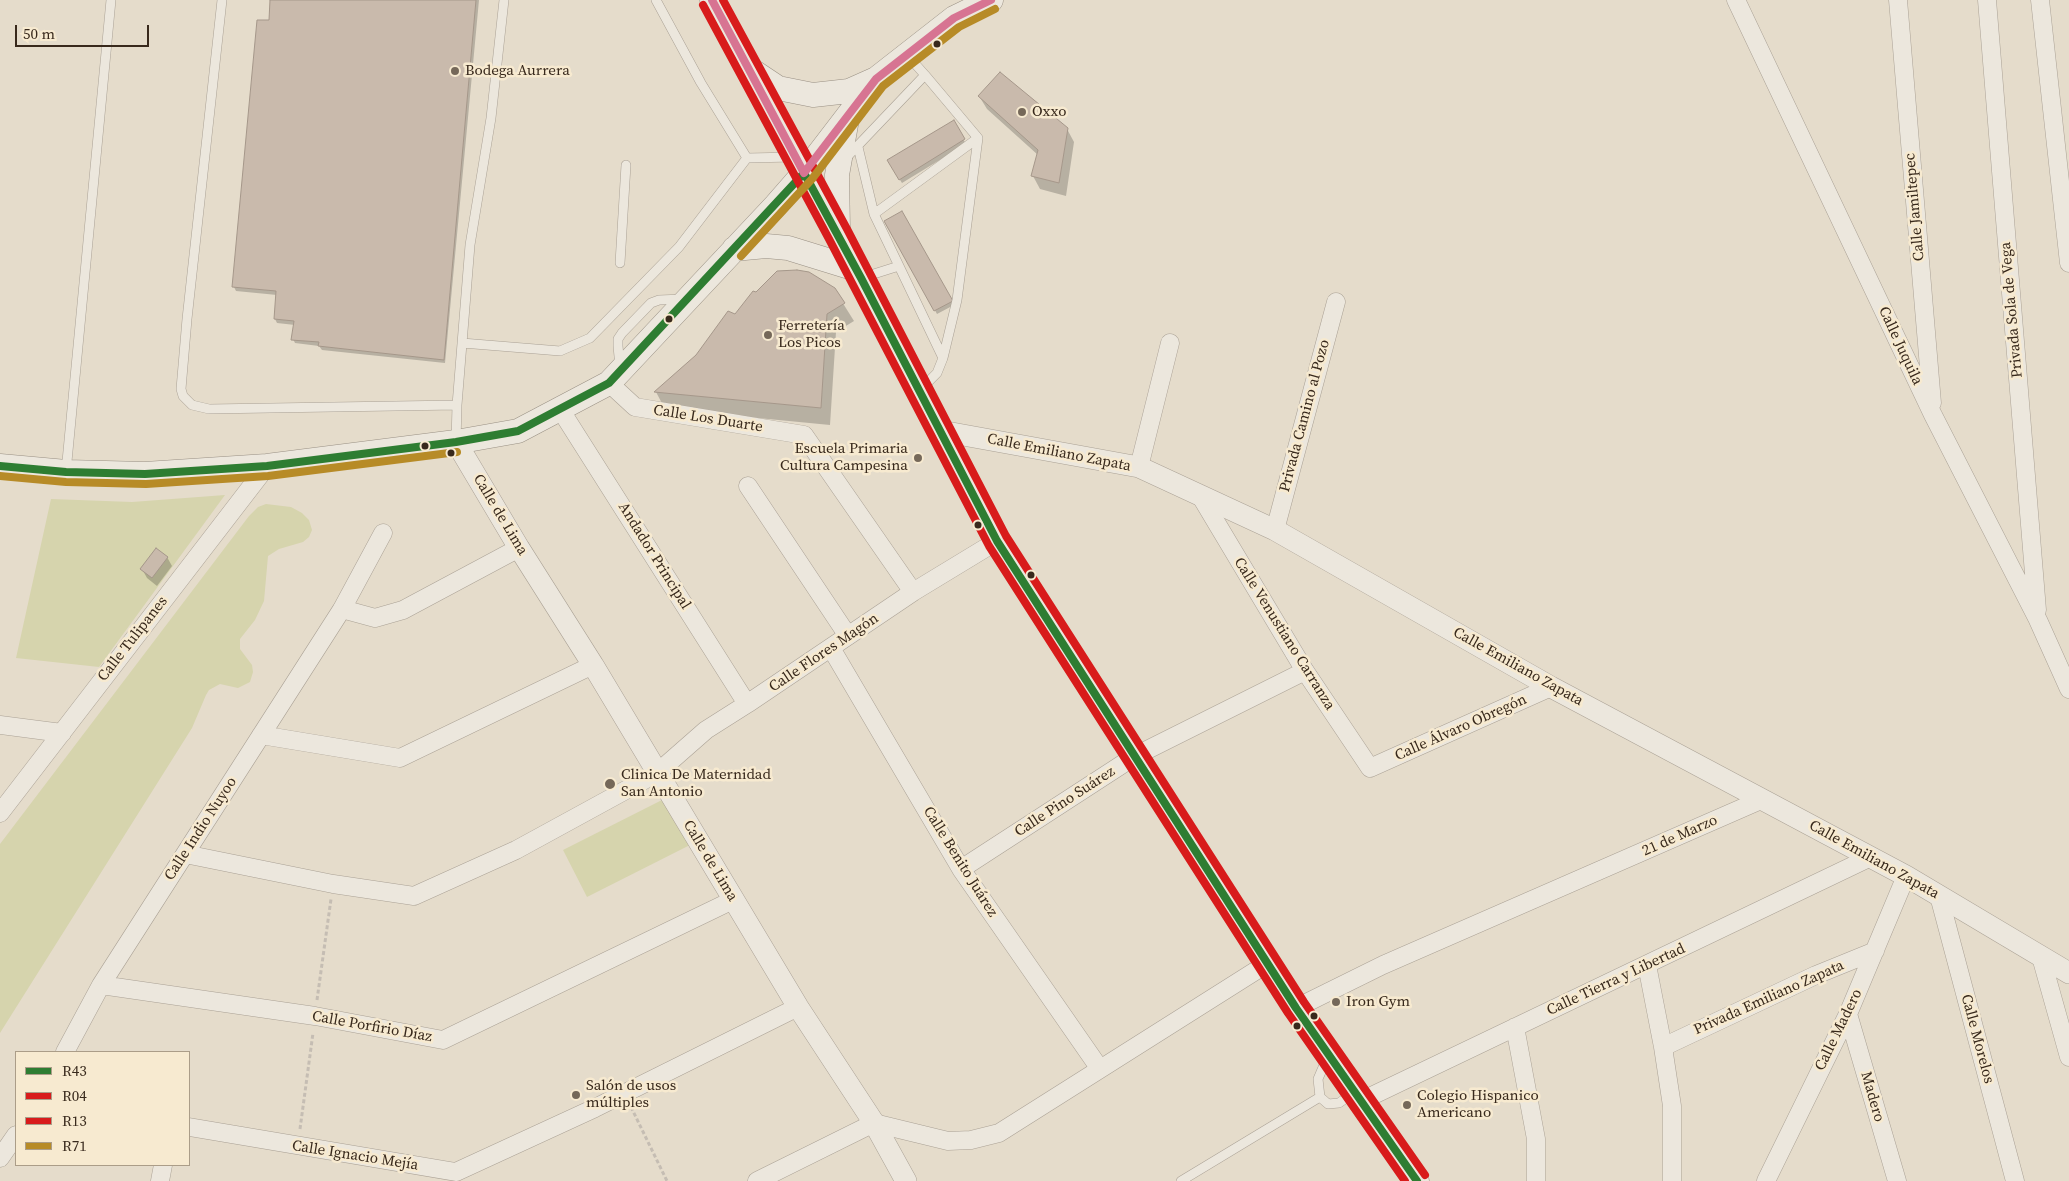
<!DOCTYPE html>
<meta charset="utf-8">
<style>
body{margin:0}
#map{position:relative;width:2069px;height:1181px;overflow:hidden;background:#e5dccb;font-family:"Source Serif 4",serif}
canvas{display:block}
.legend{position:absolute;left:15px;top:1051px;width:175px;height:115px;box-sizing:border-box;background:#f7ead0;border:1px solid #ab9d88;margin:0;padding:6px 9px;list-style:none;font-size:15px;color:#38291c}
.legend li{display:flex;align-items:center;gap:10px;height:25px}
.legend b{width:25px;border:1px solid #ab9d88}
.scale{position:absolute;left:15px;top:25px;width:134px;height:22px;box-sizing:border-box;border:2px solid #38291c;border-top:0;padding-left:6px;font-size:15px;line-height:18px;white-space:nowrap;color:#38291c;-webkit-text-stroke:4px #f7ead0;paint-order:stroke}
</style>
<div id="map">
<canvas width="2069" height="1181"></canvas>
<ul class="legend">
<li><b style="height:6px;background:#2e7d32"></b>R43</li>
<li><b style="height:6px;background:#d81b1b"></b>R04</li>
<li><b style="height:6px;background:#d81b1b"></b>R13</li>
<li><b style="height:6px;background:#b78b27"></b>R71</li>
</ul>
<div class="scale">50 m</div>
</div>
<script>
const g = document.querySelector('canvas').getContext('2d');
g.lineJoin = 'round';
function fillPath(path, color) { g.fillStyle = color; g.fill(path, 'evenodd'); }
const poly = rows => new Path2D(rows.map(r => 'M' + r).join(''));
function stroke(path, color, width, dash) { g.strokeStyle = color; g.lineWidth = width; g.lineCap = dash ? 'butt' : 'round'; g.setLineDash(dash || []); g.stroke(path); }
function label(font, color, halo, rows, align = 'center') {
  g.font = font + ' "Source Serif 4",serif'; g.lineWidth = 5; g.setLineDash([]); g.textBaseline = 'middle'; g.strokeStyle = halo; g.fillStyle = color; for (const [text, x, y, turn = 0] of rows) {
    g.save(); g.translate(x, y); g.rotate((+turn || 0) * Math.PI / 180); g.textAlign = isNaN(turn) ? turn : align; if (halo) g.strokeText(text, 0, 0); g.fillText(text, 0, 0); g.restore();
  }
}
fillPath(poly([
 [225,495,99,667,16,658,51,499,132,502],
 [266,504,291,507,302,513,309,520,312,530,309,537,303,542,279,549,268,556,264,601,255,620,240,639,240,649,252,665,253,672,250,682,238,688,220,684,209,690,206,695,192,728,0,1033,0,844,249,516,258,507],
 [662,800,690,845,587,897,563,850]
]), '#d6d4ad');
fillPath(poly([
 [271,0,479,0,445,363,322,350,319,346,295,343,293,339,295,325,277,323,275,319,277,295,236,291,234,287,270,21],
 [979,96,1067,129,1074,142,1066,196,1040,189,1033,176,1038,155,987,109],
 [953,122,966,144,902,183,888,161],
 [902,213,954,305,937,314,886,222],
 [834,289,854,321,836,332,830,425,665,409,656,392,697,356,735,315],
 [167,557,172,566,157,586,147,578,142,569]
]), '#0003');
const building = poly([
 [270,0,476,0,444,360,318,346,319,342,291,340,294,321,274,319,276,291,232,287,257,20,269,20,270,0],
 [1000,72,1068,128,1059,183,1031,176,1038,150,978,96,1000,72],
 [954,120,965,139,899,180,887,160,954,120],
 [902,211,953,301,934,311,884,221,902,211],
 [797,270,809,272,835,288,845,303,827,314,821,408,654,392,696,355,728,311,735,314,753,291,756,292,777,271,797,270],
 [156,548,168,557,152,578,140,569,156,548]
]);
fillPath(building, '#c9baac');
stroke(building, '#a5978a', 1);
const service = poly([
 [222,0,187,319,181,389,183,396,192,405,209,409,457,405],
 [656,0,701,83,747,158,794,157],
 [908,56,925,75],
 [858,147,874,214],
 [846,158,925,75,978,138],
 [620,263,626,165],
 [899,266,943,358],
 [861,278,899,266,874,214,978,138,957,300,943,358,937,373,920,390],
 [462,343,560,351,590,338,679,247,747,158],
 [620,367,618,346,618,339,622,333,651,303,659,300,683,299],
 [456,442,457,405,470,245,491,118,504,0],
 [66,472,111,0],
 [1327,1058,1318,1079,1320,1097,1328,1104,1339,1103,1353,1093],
 [1181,1181,1320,1097]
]);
const minor = poly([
 [1736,0,1933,415,2038,620,2069,689],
 [1898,0,1932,403],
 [1987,0,2037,610],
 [2040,0,2069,263],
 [609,383,635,407,804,435,913,592],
 [560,409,747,704],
 [1139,467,1170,343],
 [748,486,848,636],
 [1201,497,1305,671,1370,768,1551,687],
 [1275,530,1336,302],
 [342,609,375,618,403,610,519,548],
 [831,648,961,869,1100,1069],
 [0,725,62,733],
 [261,735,400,758,593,665],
 [0,813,267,466],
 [185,854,333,884,414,896,516,850,657,773,706,730,747,704,913,592,997,541],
 [961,869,1135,756,1305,671],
 [1939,896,2015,1181],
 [2041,957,2069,1057],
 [1647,965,1663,1047,1672,1106,1672,1181],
 [101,985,315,1016,443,1040,733,900],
 [1296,1008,1383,965,1763,799],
 [1848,1014,1897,1181],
 [1515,1027,1536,1139,1536,1181],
 [1663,1047,1816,975,1875,951],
 [65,1052,101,985,342,609,383,533],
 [1361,1101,1871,857],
 [189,1127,456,1172,595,1108,798,1007],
 [0,1158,16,1135],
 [160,1181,163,1165],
 [757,1181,874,1123,948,1141,971,1140,999,1133,1268,963],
 [1766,1181,1848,1014,1906,876]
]);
const tertiary = poly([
 [941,431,1139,467,1275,530,1551,687,1906,876,2069,973],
 [456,442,519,548,593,665,798,1007,874,1123,906,1181]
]);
const secondary = poly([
 [712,0,838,234,997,541,1296,1008,1417,1181],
 [751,70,778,88,813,95,849,91,876,79],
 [838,230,837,175,847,119],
 [734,249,766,246,788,248,856,269],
 [0,466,66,472,145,474,267,466,456,442,518,431,609,383,776,205,804,173,876,79,954,18,991,0]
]);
stroke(service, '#aaa195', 10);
stroke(minor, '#aaa195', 19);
stroke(tertiary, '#aaa195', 22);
stroke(secondary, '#999084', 25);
stroke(poly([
 [317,1000,331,899],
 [631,1107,667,1181],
 [300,1129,313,1033]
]), '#c5bdb3', 3, [4, 2.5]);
stroke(service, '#ece7dd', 9);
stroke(minor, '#ece7dd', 18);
stroke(tertiary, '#ece7dd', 21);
stroke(secondary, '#ece7dd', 24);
stroke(poly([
 [0,466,66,472,145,474,267,466,456,442,518,431,609,383,804,173,861,278,997,541,1296,1008,1417,1181]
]), '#2e7d32', 8);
stroke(poly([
 [703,5,829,239,989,546,1288,1013,1405,1181]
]), '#d81b1b', 8);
stroke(poly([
 [723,0,847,229,1006,536,1304,1002,1425,1175]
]), '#d81b1b', 8);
stroke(poly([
 [741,256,812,179,883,86,959,27,995,9],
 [0,476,66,482,146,484,268,476,457,452]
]), '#b78b27', 8);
stroke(poly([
 [712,0,804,173,876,79,954,18,991,0]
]), '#d77492', 8);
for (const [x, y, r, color] of [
 [937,44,4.5,"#38291c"],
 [455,71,5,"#756859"],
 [1022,112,5,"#756859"],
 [669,319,4.5,"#38291c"],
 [768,335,5,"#756859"],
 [425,446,4.5,"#38291c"],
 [451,453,4.5,"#38291c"],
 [918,458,5,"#756859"],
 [978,525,4.5,"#38291c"],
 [1031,575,4.5,"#38291c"],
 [610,784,6,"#756859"],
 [1336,1002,5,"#756859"],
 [1314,1016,4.5,"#38291c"],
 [1297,1026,4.5,"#38291c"],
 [576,1095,5,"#756859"],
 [1407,1105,5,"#756859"]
]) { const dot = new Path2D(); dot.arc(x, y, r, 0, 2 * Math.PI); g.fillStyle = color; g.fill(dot); stroke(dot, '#f7ead0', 2); }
label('15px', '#38291c', '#f7ead0', [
 ["Bodega Aurrera",465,71],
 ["Oxxo",1032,112],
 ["Ferretería",778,326],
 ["Los Picos",778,343],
 ["Escuela Primaria",908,449,"right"],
 ["Cultura Campesina",908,466,"right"],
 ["Clinica De Maternidad",621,775],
 ["San Antonio",621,792],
 ["Iron Gym",1346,1002],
 ["Salón de usos",586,1086],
 ["múltiples",586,1103],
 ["Colegio Hispanico",1417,1096],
 ["Americano",1417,1113]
], 'left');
label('15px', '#38291c', '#f7ead0', [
 ["Calle Jamiltepec",1915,207,-95],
 ["Privada Sola de Vega",2012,310,-95],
 ["Calle Juquila",1900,346,65],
 ["Privada Camino al Pozo",1305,416,-75],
 ["Calle Los Duarte",708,419,9],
 ["Calle Emiliano Zapata",1059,453,11],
 ["Calle de Lima",500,515,59],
 ["Andador Principal",654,556,58],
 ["Calle Venustiano Carranza",1284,634,58],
 ["Calle Tulipanes",133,639,-52],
 ["Calle Flores Magón",824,653,-34],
 ["Calle Emiliano Zapata",1518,667,29],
 ["Calle Álvaro Obregón",1461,728,-24],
 ["Calle Pino Suárez",1065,802,-33],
 ["Calle Indio Nuyoo",201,829,-57],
 ["21 de Marzo",1680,836,-24],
 ["Calle Emiliano Zapata",1874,860,29],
 ["Calle de Lima",710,861,59],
 ["Calle Benito Juárez",960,862,58],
 ["Calle Tierra y Libertad",1616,980,-25],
 ["Privada Emiliano Zapata",1769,998,-24],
 ["Calle Porfirio Díaz",372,1027,10],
 ["Calle Madero",1839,1030,-64],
 ["Calle Morelos",1977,1039,75],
 ["Madero",1872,1097,74],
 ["Calle Ignacio Mejía",355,1156,9]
]);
</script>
